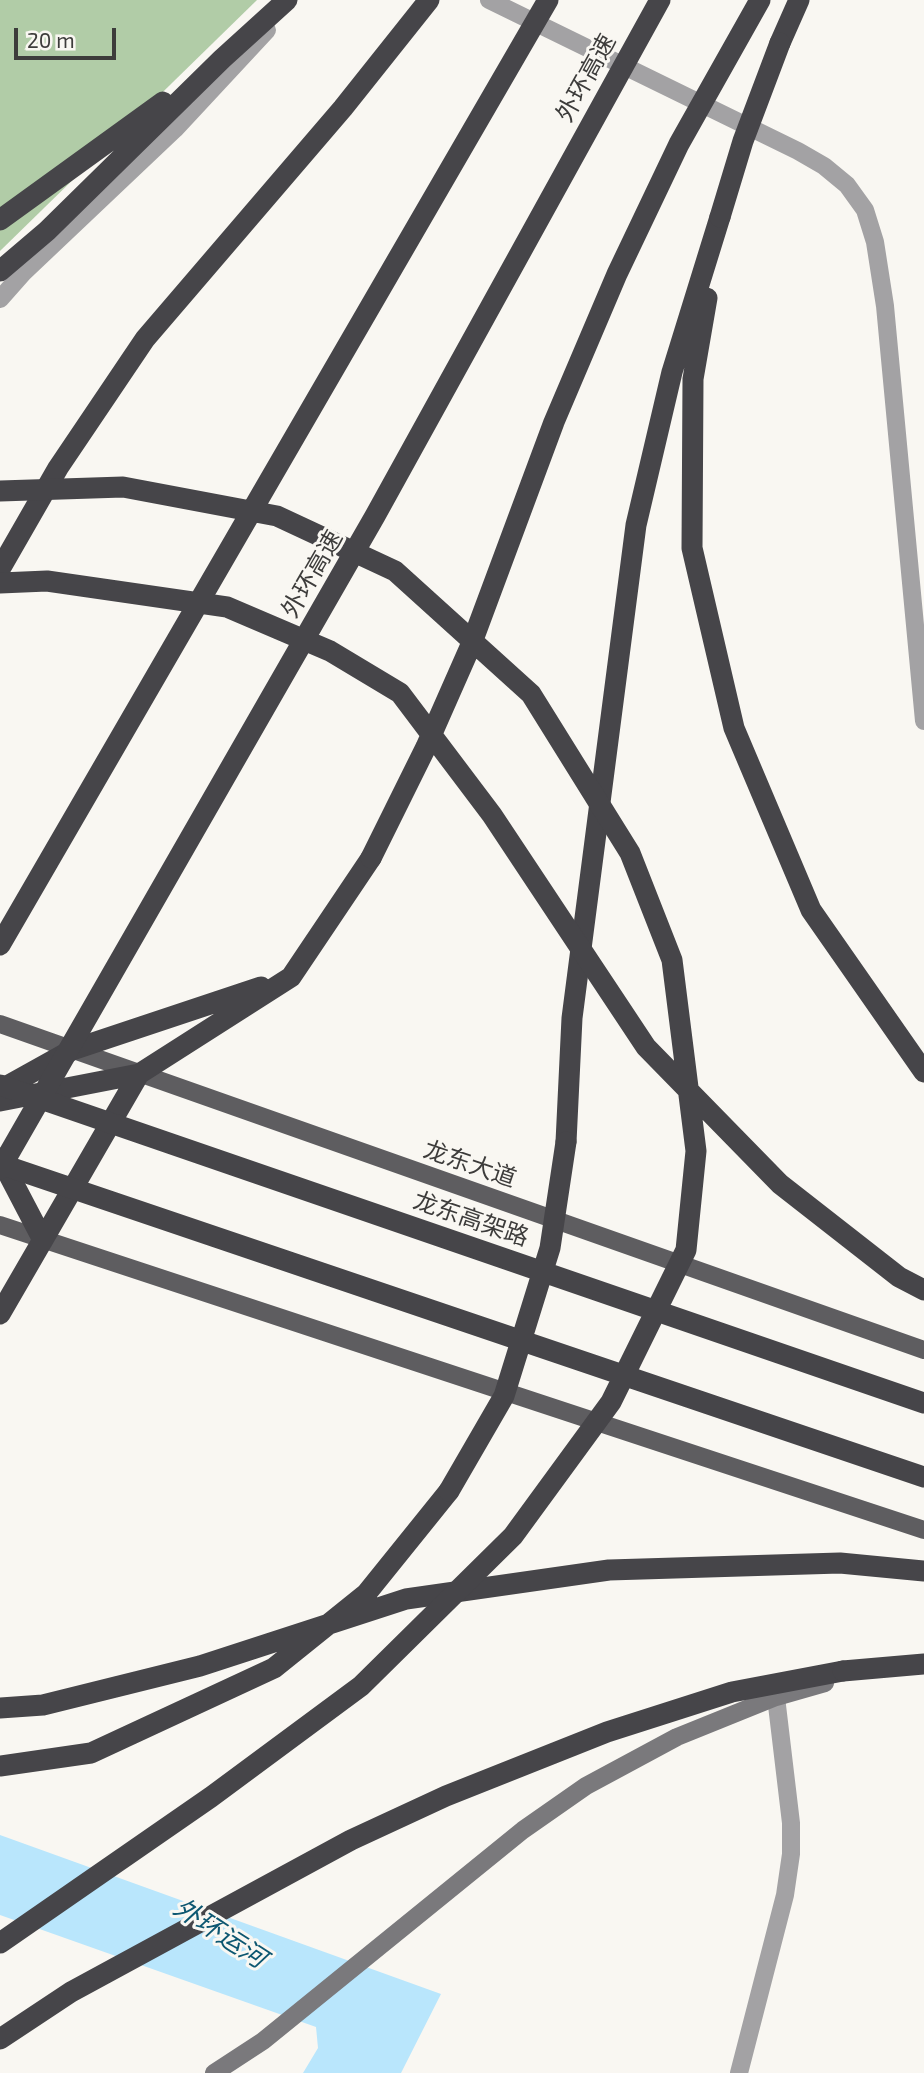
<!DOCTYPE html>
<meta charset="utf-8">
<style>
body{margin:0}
#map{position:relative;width:924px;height:2073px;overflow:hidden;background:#f9f7f2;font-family:"Exo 2",sans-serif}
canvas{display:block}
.scale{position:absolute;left:14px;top:28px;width:102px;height:32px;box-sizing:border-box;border:4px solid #3d3c3b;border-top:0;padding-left:9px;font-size:21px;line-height:24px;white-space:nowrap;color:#3d3c3b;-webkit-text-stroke:5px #f9f7f2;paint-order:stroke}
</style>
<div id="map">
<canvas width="924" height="2073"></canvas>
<div class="scale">20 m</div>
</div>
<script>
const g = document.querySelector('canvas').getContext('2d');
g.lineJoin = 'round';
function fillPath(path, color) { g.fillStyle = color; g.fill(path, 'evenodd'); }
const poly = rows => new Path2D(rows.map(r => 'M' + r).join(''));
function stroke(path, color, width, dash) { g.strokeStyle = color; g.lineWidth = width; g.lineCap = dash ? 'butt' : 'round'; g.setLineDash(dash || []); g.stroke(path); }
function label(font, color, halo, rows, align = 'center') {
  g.font = font + ' "Exo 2","Noto Sans SC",sans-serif'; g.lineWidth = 6; g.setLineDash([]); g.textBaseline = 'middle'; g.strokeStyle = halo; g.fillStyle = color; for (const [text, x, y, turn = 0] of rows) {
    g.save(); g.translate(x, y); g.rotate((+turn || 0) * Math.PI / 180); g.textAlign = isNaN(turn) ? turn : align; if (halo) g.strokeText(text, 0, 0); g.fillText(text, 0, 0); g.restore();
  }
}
fillPath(poly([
 [0,0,257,0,0,251]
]), '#b1cca7');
fillPath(poly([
 [0,1835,441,1994,401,2073,303,2073,318,2048,316,2027,0,1915]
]), '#b9e6fc');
stroke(poly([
 [489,0,798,151,824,166,847,185,865,210,875,242,885,306,924,721],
 [0,299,23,273,175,129,267,30],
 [739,2073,785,1895,791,1854,791,1823,776,1697]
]), '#a3a2a4', 18);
stroke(poly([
 [214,2073,263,2041,523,1830,586,1786,677,1737,776,1697,825,1683]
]), '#7a797c', 18);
stroke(poly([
 [0,1024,924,1350],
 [0,1225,924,1530]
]), '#5e5d60', 18);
stroke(poly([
 [780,43,799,0],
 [0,220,163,102],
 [0,271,47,231,222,59,287,0],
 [707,298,693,379,692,548,734,728,811,910,924,1072],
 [0,569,58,468,145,339,343,108,429,0],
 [0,1090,72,1050,261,987],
 [0,1101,139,1074,291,977,371,858],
 [566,1142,572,1018,636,525,672,372,720,217],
 [0,1158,43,1240],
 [0,1314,139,1074],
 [0,1708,43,1705,200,1666,406,1599,609,1570,840,1563,924,1571],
 [0,1766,91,1753,274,1668,366,1594,449,1491],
 [0,2039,71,1992,351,1840,446,1796,607,1732,732,1692,843,1671]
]), '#464549', 21);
stroke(poly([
 [720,217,743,141,780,43],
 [0,491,123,487,277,516,395,571,531,694,630,853,672,960,696,1151,686,1250,611,1402,513,1536,361,1686,211,1797,0,1943],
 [0,583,47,581,227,607,330,651,400,693,492,815,646,1047,780,1184,899,1277,924,1290],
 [371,858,426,747,471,645,554,422,617,274,679,144,760,0],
 [0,945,548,0],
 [0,1085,924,1403],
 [0,1164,924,1477],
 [0,1169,375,516,660,0],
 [449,1491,504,1396,550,1248,566,1142],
 [843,1671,924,1664]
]), '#464549', 21);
label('24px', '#3d3c3b', '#f9f7f2', [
 ["外环高速",586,78,-61],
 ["外环高速",312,574,-60],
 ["龙东大道",470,1164,19],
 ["龙东高架路",471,1219,19]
]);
label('italic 26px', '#0d5771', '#f9f7f2', [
 ["外环运河",220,1933,33]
]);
</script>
